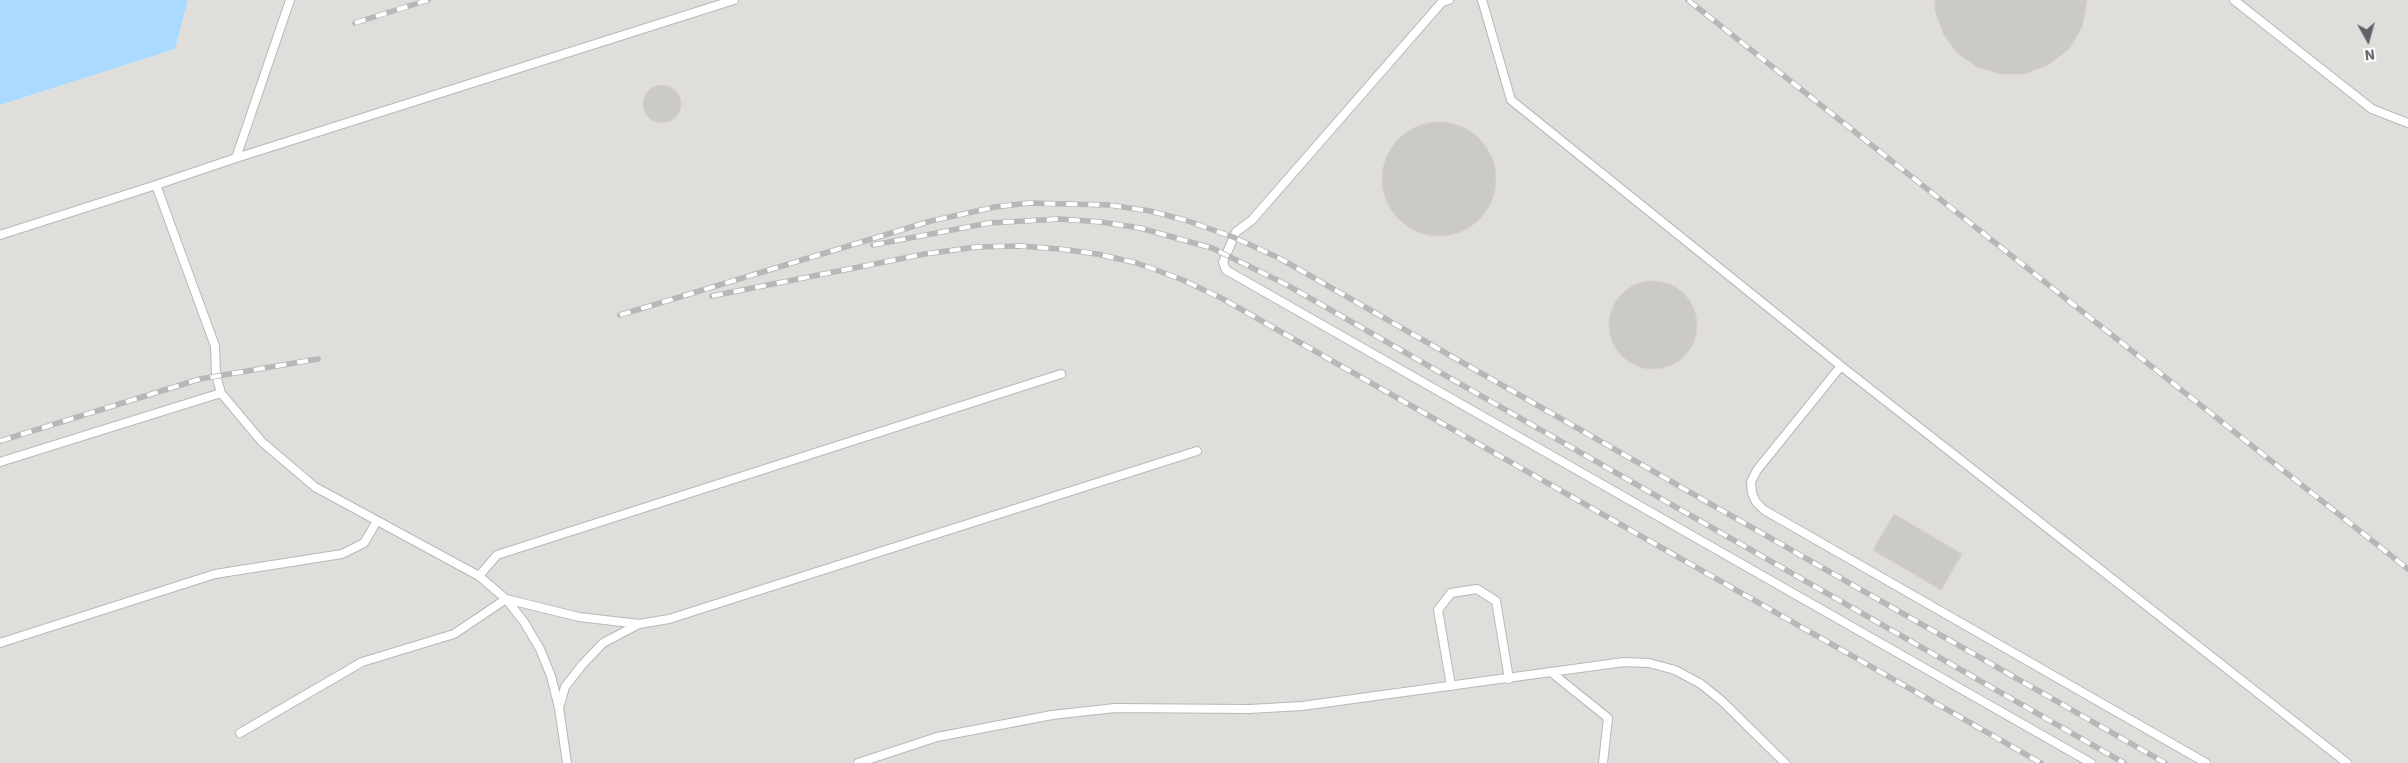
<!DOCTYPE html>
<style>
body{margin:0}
#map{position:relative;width:2408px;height:763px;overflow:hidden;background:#f1efe8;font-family:"IBM Plex Sans",sans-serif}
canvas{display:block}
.north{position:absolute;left:2343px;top:15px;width:50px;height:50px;-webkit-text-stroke:4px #fff;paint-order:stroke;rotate:173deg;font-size:14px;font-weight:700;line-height:20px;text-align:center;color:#5f6368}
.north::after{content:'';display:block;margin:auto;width:18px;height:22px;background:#5f6368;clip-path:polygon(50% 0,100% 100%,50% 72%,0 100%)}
</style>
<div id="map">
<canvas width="2408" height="763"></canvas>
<div class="north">N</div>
</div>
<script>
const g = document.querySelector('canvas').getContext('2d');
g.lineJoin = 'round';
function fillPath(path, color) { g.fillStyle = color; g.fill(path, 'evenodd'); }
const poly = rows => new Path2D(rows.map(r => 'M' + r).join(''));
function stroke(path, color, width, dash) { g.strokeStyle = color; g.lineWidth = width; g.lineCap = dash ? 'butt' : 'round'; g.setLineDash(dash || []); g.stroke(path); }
fillPath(poly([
 [188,0,2408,0,2408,763,0,763,0,105,175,49]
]), '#e0deda');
fillPath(poly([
 [0,0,188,0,175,49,0,105]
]), '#aadaff');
const building = poly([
 [1935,0,2087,0,2082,27,2069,49,2048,65,2024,74,2000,74,1977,67,1957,53,1943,33,1935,10,1935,0],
 '643 104a19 19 0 1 1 38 0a19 19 0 1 1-38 0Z',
 '1382 179a57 57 0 1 1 114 0a57 57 0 1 1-114 0Z',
 '1609 325a44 44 0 1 1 88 0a44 44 0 1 1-88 0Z',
 [1894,514,1962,554,1941,590,1873,550,1894,514]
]);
fillPath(building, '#cccac5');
stroke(building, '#d6d1c6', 1);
const service = poly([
 [290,0,236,158,156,185,215,346,216,375,221,393,262,442,315,487,479,576,506,599,524,622,540,649,551,676,559,708,567,763],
 [1449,0,1442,2,1252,220,1236,232,1223,262,1226,270,2091,763],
 [1482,0,1511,100,1841,366,2347,763],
 [2234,0,2372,109,2408,123],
 [236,158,734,0],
 [0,235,156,185],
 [1841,366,1757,470,1751,482,1752,493,1756,502,1764,510,2206,763],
 [0,462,221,393],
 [479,576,497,555,1061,374],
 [0,643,215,574,342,554,364,543,377,521],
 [1552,673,1608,718,1603,763],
 [1451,686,1438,610,1451,593,1477,589,1496,601,1509,679],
 [559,708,565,687,582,665,603,643,639,624],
 [240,733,362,662,454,634,506,599,579,617,639,624,669,619,1197,451],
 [858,763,937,737,1052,715,1115,708,1249,709,1302,706,1624,662,1649,663,1675,670,1701,684,1722,701,1785,763]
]);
stroke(service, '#b5b8bc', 10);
stroke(service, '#fff', 8);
const rail = poly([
 [1688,0,2408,569],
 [355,23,428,0],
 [873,245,989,223,1059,219,1101,222,1140,228,1212,248,1287,285,2124,763],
 [712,296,925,254,976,247,1019,246,1060,249,1097,254,1137,263,1183,280,1223,299,2041,763],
 [620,315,931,221,995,207,1029,203,1109,205,1150,211,1185,220,1233,237,1279,258,2165,763],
 [0,441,200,379,318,359]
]);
stroke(rail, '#b6b7b8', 5.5);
stroke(rail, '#fff', 4, [11]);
</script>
